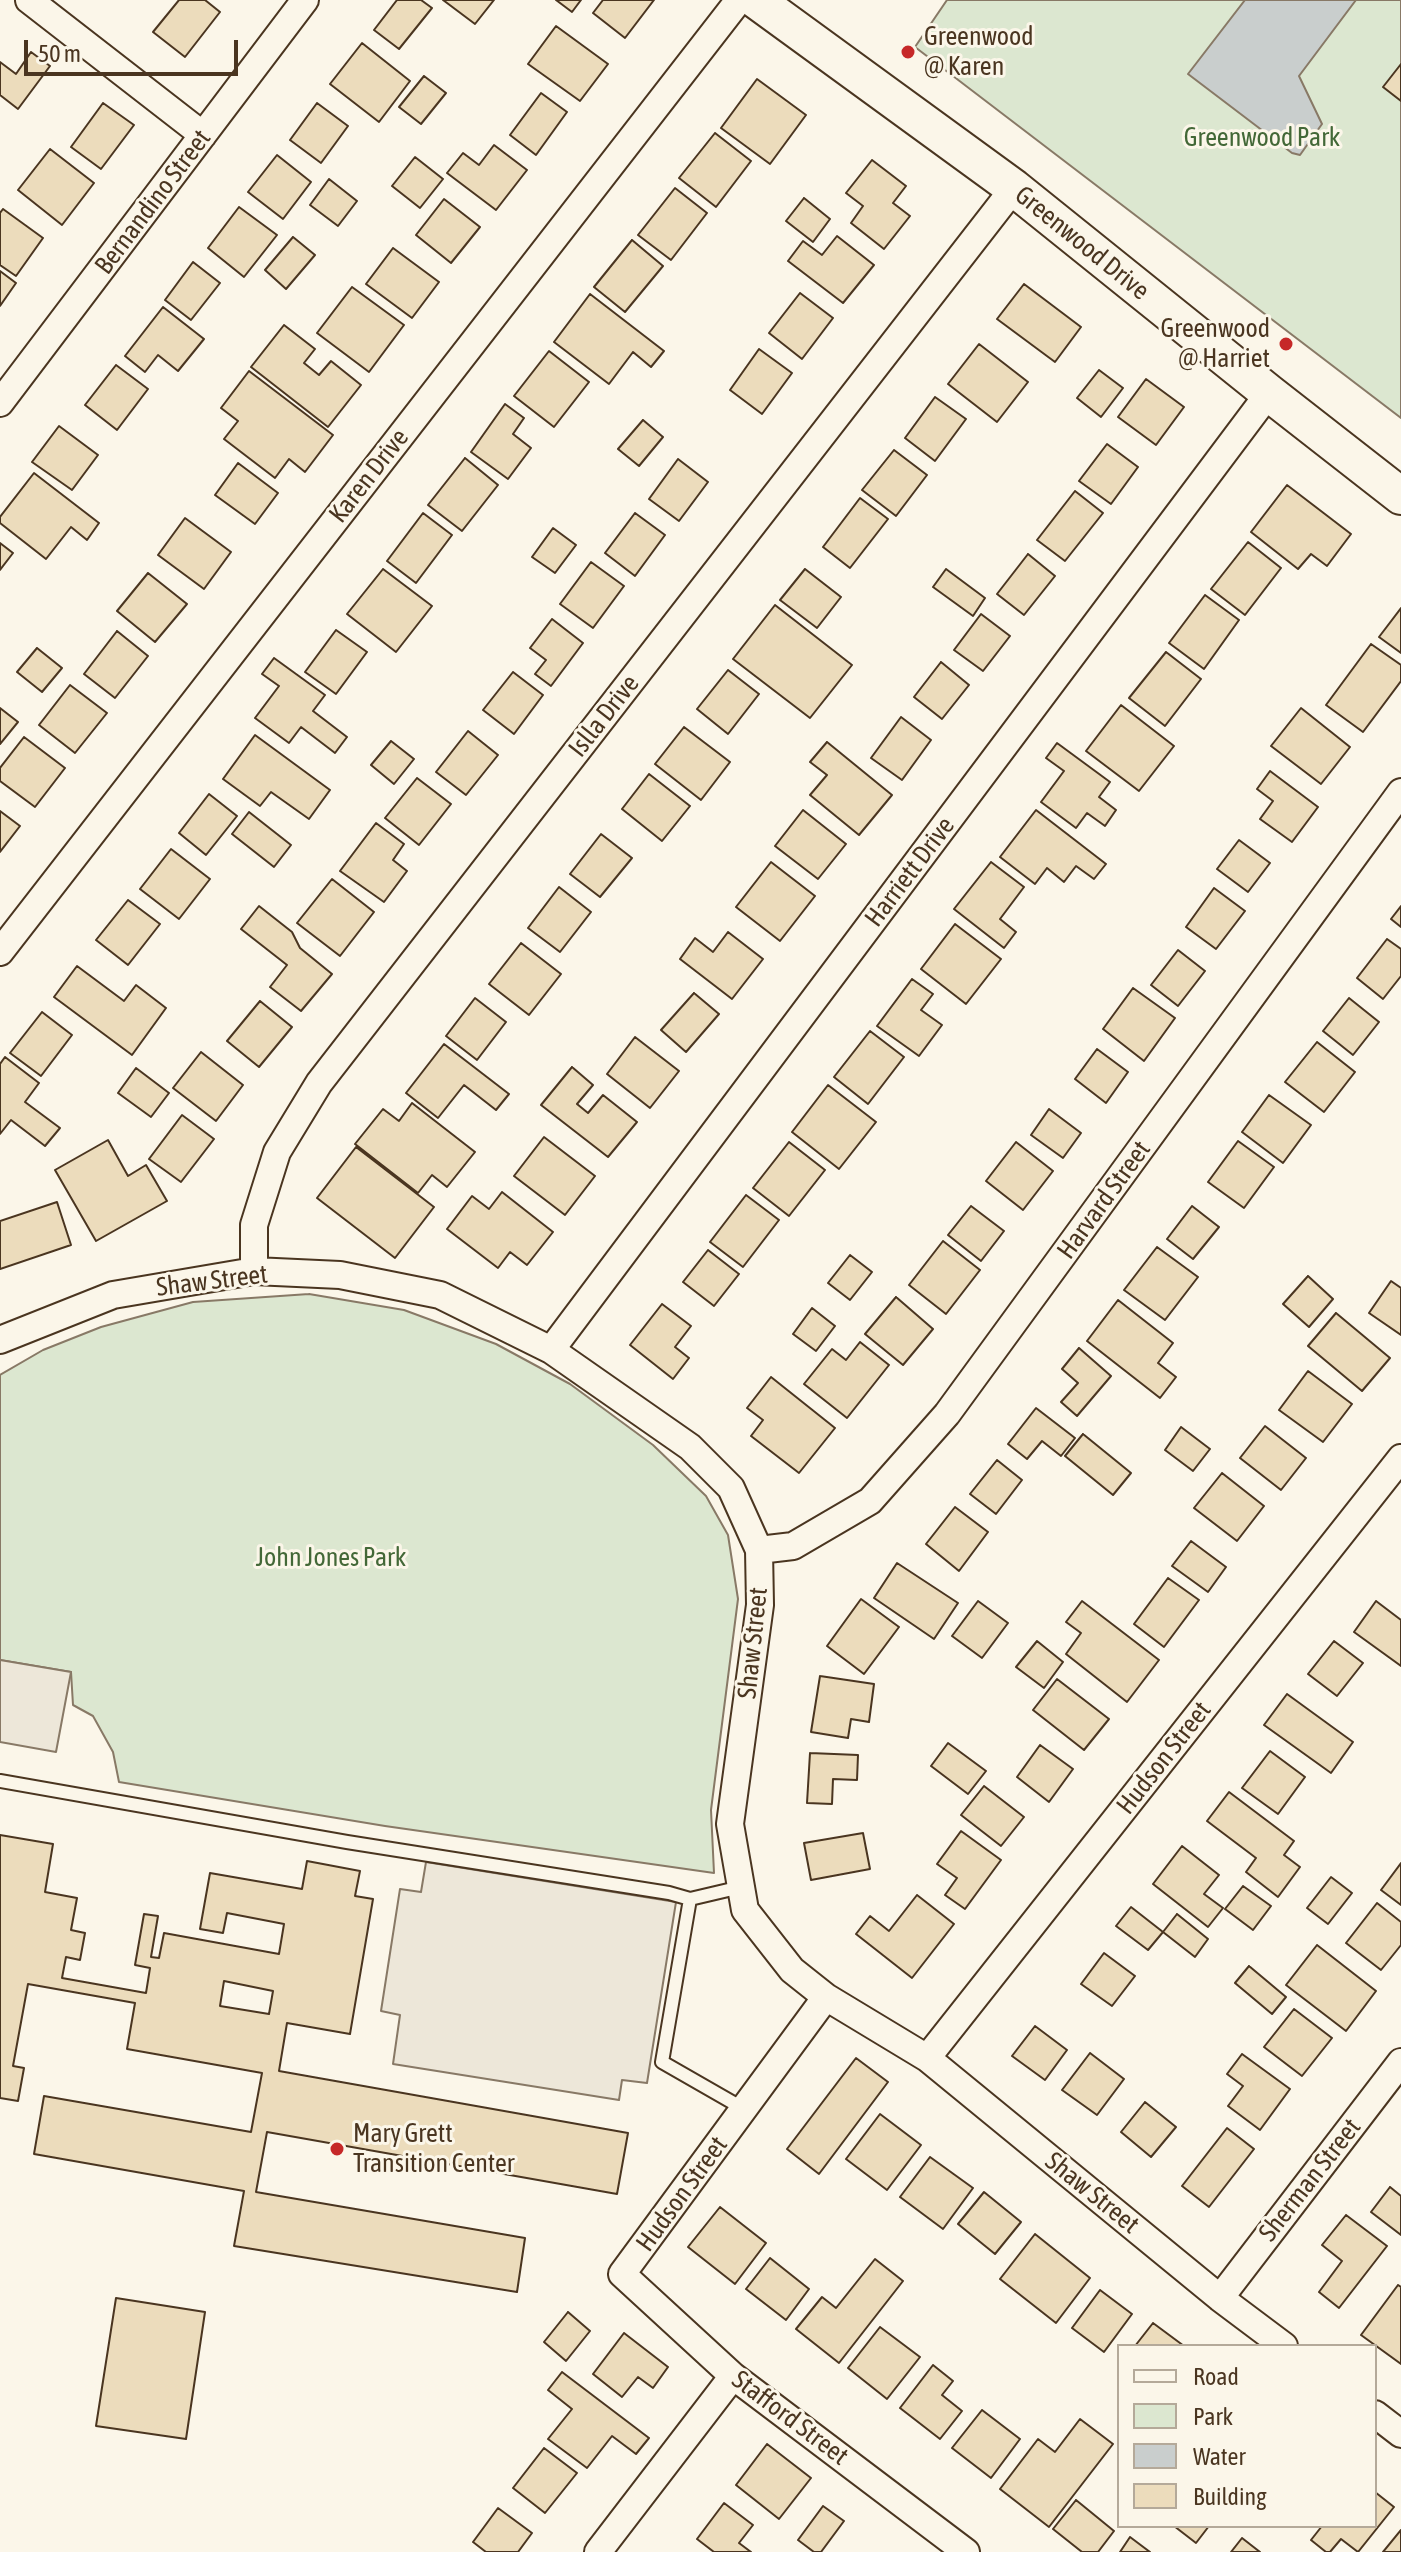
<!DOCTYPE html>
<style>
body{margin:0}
#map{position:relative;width:1401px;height:2552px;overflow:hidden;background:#fbf6e9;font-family:"Asap Condensed",sans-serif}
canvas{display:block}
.legend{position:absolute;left:1117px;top:2344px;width:260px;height:184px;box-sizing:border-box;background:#fbf6e9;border:2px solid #b4a999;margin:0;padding:10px 14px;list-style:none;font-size:24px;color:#4a3520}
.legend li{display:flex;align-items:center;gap:16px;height:40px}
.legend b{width:40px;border:2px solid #b4a999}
.scale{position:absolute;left:24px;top:40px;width:214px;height:36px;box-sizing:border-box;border:4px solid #4a3520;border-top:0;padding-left:10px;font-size:24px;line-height:28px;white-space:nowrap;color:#4a3520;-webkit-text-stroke:6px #fbf6e9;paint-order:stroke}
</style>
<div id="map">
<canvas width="1401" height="2552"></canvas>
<ul class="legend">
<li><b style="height:10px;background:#fbf6e9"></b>Road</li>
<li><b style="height:22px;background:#dce7d0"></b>Park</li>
<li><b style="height:22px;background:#c9cecd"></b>Water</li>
<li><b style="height:22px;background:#ecdcbc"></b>Building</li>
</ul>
<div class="scale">50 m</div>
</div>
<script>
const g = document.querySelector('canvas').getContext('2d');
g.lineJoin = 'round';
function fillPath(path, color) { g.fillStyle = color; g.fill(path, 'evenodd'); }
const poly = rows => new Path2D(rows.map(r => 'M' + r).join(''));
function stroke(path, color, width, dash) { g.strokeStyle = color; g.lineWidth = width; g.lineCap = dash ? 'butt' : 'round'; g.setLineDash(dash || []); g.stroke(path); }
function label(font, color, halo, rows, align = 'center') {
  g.font = font + ' "Asap Condensed",sans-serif'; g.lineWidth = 6; g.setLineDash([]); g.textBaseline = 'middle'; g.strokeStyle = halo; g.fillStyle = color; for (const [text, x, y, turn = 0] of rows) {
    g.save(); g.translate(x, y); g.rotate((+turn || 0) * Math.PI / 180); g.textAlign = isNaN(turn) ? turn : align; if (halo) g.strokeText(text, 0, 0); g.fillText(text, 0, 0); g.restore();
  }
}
const green = poly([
 [947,0,1401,0,1401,418,915,47,947,0],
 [309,1294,404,1310,496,1344,570,1384,653,1445,706,1496,728,1535,738,1599,711,1810,714,1873,385,1826,119,1782,113,1752,93,1716,73,1705,71,1672,0,1660,0,1375,43,1350,101,1327,193,1302,309,1294]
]);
fillPath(green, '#dce7d0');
stroke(green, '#887966', 2);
const parking = poly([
 [0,1660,71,1672,56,1752,0,1742,0,1660],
 [426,1862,676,1902,647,2083,622,2080,619,2100,393,2064,400,2015,381,2011,400,1889,421,1892,426,1862]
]);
fillPath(parking, '#ede7d9');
stroke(parking, '#887966', 2);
const water = poly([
 [1245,0,1356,0,1299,76,1322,124,1300,155,1292,153,1188,74,1245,0]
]);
fillPath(water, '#c9cecd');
stroke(water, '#887966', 2);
const building = poly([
 [179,0,205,0,220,12,185,57,153,32,179,0],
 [397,0,421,0,432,8,399,49,374,30,397,0],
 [443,0,494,0,475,24,443,0],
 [556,0,581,0,572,12,556,0],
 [603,0,654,0,625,38,593,13,603,0],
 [556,26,608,64,580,101,528,64,556,26],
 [362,43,410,81,379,122,330,84,362,43],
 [31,52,50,66,18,109,0,95,0,62,16,74,31,52],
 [1401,64,1401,101,1383,87,1401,64],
 [424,76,446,93,421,124,399,107,424,76],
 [757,79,806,115,770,164,721,128,757,79],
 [541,93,567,112,536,155,510,135,541,93],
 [103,103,134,125,101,169,71,147,103,103],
 [317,103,348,126,321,163,290,140,317,103],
 [715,133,751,161,716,207,679,178,715,133],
 [494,145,527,170,496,210,447,173,463,153,479,165,494,145],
 [50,149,94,183,62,225,18,190,50,149],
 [277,155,311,182,283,219,248,192,277,155],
 [415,157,443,179,420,208,392,186,415,157],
 [872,160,906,186,893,203,910,216,884,249,851,223,863,206,846,193,872,160],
 [329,179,357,201,338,226,310,205,329,179],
 [675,188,707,213,671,260,638,235,675,188],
 [804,198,830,219,813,242,786,221,804,198],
 [444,199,480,227,451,263,416,235,444,199],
 [239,207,277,235,244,277,208,248,239,207],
 [3,209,43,238,16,276,0,265,0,213,3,209],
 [837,236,874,265,843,303,788,261,803,241,822,255,837,236],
 [293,237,315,255,286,289,265,270,293,237],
 [632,240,663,266,625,312,594,287,632,240],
 [393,248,439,282,412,318,366,284,393,248],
 [193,262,220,283,191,320,165,300,193,262],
 [0,271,16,283,0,306,0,271],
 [1024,284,1081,327,1055,362,997,319,1024,284],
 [352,287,404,325,369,372,317,333,352,287],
 [800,293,833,318,802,359,769,333,800,293],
 [590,294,664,351,651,367,633,352,609,384,554,342,590,294],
 [163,307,204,339,178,371,158,355,145,372,125,356,163,307],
 [284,325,315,349,304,363,319,375,331,361,361,385,328,427,251,367,284,325],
 [979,344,1028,382,997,422,948,384,979,344],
 [759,349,792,373,762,414,730,390,759,349],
 [549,351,589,382,554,427,514,396,549,351],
 [116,365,148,389,117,430,85,405,116,365],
 [1099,370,1123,388,1101,417,1077,398,1099,370],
 [249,371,333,435,305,472,289,459,275,478,224,439,238,421,221,408,249,371],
 [1146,379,1184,407,1156,445,1118,417,1146,379],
 [935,397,966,419,935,461,905,438,935,397],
 [505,404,524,418,513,434,531,448,508,479,471,452,505,404],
 [643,420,663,437,639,466,618,449,643,420],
 [59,426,98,455,72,490,32,462,59,426],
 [1107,444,1138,467,1111,504,1079,481,1107,444],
 [894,450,927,475,896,516,862,490,894,450],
 [465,458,498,485,462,531,428,505,465,458],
 [678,459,708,482,679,521,649,499,678,459],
 [238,463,278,493,255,524,215,495,238,463],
 [34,473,99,523,87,540,71,527,46,559,0,523,0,517,34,473],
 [1287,485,1351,534,1327,566,1311,554,1298,569,1251,532,1287,485],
 [1075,491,1103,513,1065,561,1037,540,1075,491],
 [860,498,888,519,850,568,823,547,860,498],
 [423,513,452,535,416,583,387,561,423,513],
 [635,513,665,535,635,576,605,553,635,513],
 [185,518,231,552,204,589,158,555,185,518],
 [553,528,576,545,555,573,532,557,553,528],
 [1248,542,1281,568,1245,615,1211,589,1248,542],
 [0,543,13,553,0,570,0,543],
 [1028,554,1055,576,1024,615,997,594,1028,554],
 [591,562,624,586,593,628,560,604,591,562],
 [383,569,432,606,396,652,347,614,383,569],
 [805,569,841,597,817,628,780,600,805,569],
 [946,569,985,598,973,616,933,587,946,569],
 [148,573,187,604,155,642,117,611,148,573],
 [1205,595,1239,620,1204,669,1169,643,1205,595],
 [775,605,852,665,810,718,733,659,775,605],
 [1401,608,1401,653,1379,637,1401,608],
 [981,614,1010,636,983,671,954,650,981,614],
 [552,619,583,643,551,686,535,674,546,660,530,648,552,619],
 [336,630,367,652,336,694,305,672,336,630],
 [117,631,148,656,115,698,84,674,117,631],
 [1371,644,1401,665,1401,681,1363,732,1326,705,1371,644],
 [37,648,62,668,42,692,17,672,37,648],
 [1166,652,1201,679,1165,726,1129,698,1166,652],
 [274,658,325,695,313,711,347,737,335,753,301,727,289,743,255,718,279,686,262,674,274,658],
 [941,662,969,685,942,719,914,697,941,662],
 [728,670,759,694,728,734,697,709,728,670],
 [513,672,543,695,514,734,483,710,513,672],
 [70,685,107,713,75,753,39,725,70,685],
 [1121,705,1174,746,1139,791,1086,751,1121,705],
 [0,708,18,722,0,744,0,708],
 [1301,708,1350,747,1321,784,1271,746,1301,708],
 [901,717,931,740,902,780,871,758,901,717],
 [684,727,730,762,701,800,655,764,684,727],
 [468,731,498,755,466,795,436,772,468,731],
 [255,735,330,790,309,819,271,792,260,806,223,779,255,735],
 [24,737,65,768,35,807,0,781,0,768,24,737],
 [391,741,414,759,394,784,371,765,391,741],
 [827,742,892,795,859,835,810,795,827,775,810,762,827,742],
 [1057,743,1110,782,1099,797,1116,810,1105,826,1087,813,1076,828,1041,802,1064,771,1046,758,1057,743],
 [1270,771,1318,807,1292,842,1260,819,1273,801,1257,789,1270,771],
 [649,774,690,806,662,841,622,809,649,774],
 [417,778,451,804,419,845,385,818,417,778],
 [209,794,237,816,206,855,179,833,209,794],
 [803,810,846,844,818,879,775,846,803,810],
 [1036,810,1106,864,1094,879,1076,866,1064,882,1047,868,1035,884,1000,857,1036,810],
 [0,811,20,826,0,852,0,811],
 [249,812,291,845,274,867,232,834,249,812],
 [376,823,404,844,393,860,407,871,384,902,340,871,376,823],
 [601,834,632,858,600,897,570,874,601,834],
 [1239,840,1270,863,1248,892,1217,869,1239,840],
 [171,849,210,879,179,919,140,889,171,849],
 [771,862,815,896,780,941,736,907,771,862],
 [991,862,1024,887,1000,919,1016,932,1004,948,954,909,991,862],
 [332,879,374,912,340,956,297,923,332,879],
 [559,887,591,912,560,952,528,928,559,887],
 [1214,888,1245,911,1216,949,1186,927,1214,888],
 [128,900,160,924,128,965,96,940,128,900],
 [259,906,292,932,300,948,332,974,301,1011,270,987,287,965,241,929,259,906],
 [1401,906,1401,927,1391,919,1401,906],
 [955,924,1001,959,966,1004,921,969,955,924],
 [728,932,763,959,732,999,680,959,695,938,713,952,728,932],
 [1387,939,1401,949,1401,976,1383,999,1357,978,1387,939],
 [521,943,561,974,529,1015,489,984,521,943],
 [1178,950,1205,971,1178,1006,1151,985,1178,950],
 [77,966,124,1001,136,985,166,1008,132,1055,54,997,77,966],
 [912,979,933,994,921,1010,942,1025,919,1056,877,1026,912,979],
 [1133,988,1175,1018,1144,1061,1103,1029,1133,988],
 [694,993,719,1014,686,1052,661,1030,694,993],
 [475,998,506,1022,477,1060,446,1036,475,998],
 [1349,998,1379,1022,1353,1055,1323,1031,1349,998],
 [260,1001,292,1027,259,1067,227,1041,260,1001],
 [42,1012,72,1035,41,1076,10,1053,42,1012],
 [870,1031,904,1057,868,1104,834,1077,870,1031],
 [635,1037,679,1071,650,1108,607,1074,635,1037],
 [1317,1042,1355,1072,1324,1112,1285,1082,1317,1042],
 [444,1044,509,1094,496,1110,464,1085,438,1118,406,1093,444,1044],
 [1097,1049,1128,1072,1106,1103,1075,1079,1097,1049],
 [201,1052,243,1085,216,1121,173,1088,201,1052],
 [5,1057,39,1083,25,1102,60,1128,45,1146,11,1120,0,1134,0,1064,5,1057],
 [572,1067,593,1085,577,1104,588,1113,603,1095,637,1122,608,1157,541,1105,572,1067],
 [136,1068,169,1093,151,1117,118,1093,136,1068],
 [828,1085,876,1122,839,1169,792,1132,828,1085],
 [1269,1095,1311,1125,1283,1163,1242,1132,1269,1095],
 [412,1103,475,1152,447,1187,432,1175,418,1193,355,1144,383,1109,399,1121,412,1103],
 [1049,1109,1081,1133,1063,1158,1031,1135,1049,1109],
 [182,1115,214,1139,181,1182,149,1159,182,1115],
 [544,1137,595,1176,565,1215,514,1176,544,1137],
 [108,1140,128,1176,146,1165,167,1201,96,1241,55,1170,108,1140],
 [1238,1141,1274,1167,1244,1208,1208,1182,1238,1141],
 [789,1142,825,1170,789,1216,753,1188,789,1142],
 [1016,1142,1053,1171,1023,1210,986,1181,1016,1142],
 [356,1147,434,1207,395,1258,317,1198,356,1147],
 [502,1192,553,1232,527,1265,510,1252,498,1268,447,1229,472,1196,489,1209,502,1192],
 [746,1195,779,1220,743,1267,710,1242,746,1195],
 [57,1202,71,1245,0,1269,0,1221,57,1202],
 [971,1206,1004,1231,981,1261,948,1235,971,1206],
 [1192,1206,1219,1227,1193,1259,1167,1239,1192,1206],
 [943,1241,980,1270,946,1314,909,1285,943,1241],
 [1157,1247,1198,1277,1165,1320,1124,1290,1157,1247],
 [708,1250,739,1274,714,1306,683,1282,708,1250],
 [850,1255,872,1272,850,1300,828,1283,850,1255],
 [1308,1276,1333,1299,1309,1327,1283,1304,1308,1276],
 [1391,1281,1401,1288,1401,1335,1369,1313,1391,1281],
 [896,1297,933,1329,903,1365,865,1334,896,1297],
 [1118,1300,1173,1343,1158,1363,1176,1377,1160,1398,1087,1341,1118,1300],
 [662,1304,691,1326,675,1347,689,1358,673,1379,630,1345,662,1304],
 [812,1308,835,1326,816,1351,793,1334,812,1308],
 [1336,1313,1390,1358,1362,1391,1308,1346,1336,1313],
 [860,1342,889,1365,847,1418,804,1384,832,1349,846,1360,860,1342],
 [1079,1348,1111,1376,1077,1416,1061,1402,1078,1383,1062,1369,1079,1348],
 [1308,1371,1352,1404,1323,1442,1279,1410,1308,1371],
 [771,1377,835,1428,799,1473,751,1436,763,1420,747,1408,771,1377],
 [1036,1408,1075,1438,1061,1456,1042,1441,1027,1459,1008,1444,1036,1408],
 [1265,1426,1306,1458,1281,1490,1240,1458,1265,1426],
 [1181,1427,1210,1449,1193,1471,1165,1450,1181,1427],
 [1083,1434,1131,1473,1113,1495,1065,1456,1083,1434],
 [997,1460,1022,1480,996,1514,970,1494,997,1460],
 [1222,1473,1264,1506,1237,1541,1194,1508,1222,1473],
 [955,1507,988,1532,959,1571,926,1544,955,1507],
 [1191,1541,1226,1567,1208,1592,1172,1566,1191,1541],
 [897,1563,958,1603,934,1639,874,1598,897,1563],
 [1168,1578,1199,1600,1164,1647,1134,1624,1168,1578],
 [861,1599,899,1627,864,1674,827,1646,861,1599],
 [978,1601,1008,1623,982,1658,952,1636,978,1601],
 [1082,1601,1159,1660,1127,1702,1066,1654,1081,1633,1066,1622,1082,1601],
 [1376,1601,1401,1620,1401,1666,1354,1632,1376,1601],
 [1037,1641,1063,1662,1044,1688,1016,1667,1037,1641],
 [1334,1641,1363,1663,1337,1696,1308,1674,1334,1641],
 [820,1676,874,1684,869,1722,851,1719,848,1738,811,1732,820,1676],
 [1057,1679,1109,1719,1084,1750,1033,1710,1057,1679],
 [1287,1694,1353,1742,1331,1773,1264,1725,1287,1694],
 [948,1743,986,1771,968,1794,931,1766,948,1743],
 [1040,1745,1073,1769,1049,1802,1017,1777,1040,1745],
 [1270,1751,1305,1777,1278,1814,1242,1788,1270,1751],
 [810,1753,858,1755,857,1780,833,1779,832,1804,807,1803,810,1753],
 [984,1786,1024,1817,1001,1846,961,1815,984,1786],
 [1229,1792,1294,1841,1284,1855,1300,1867,1278,1897,1246,1872,1256,1858,1207,1821,1229,1792],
 [961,1831,1001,1860,965,1909,945,1895,957,1878,937,1864,961,1831],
 [863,1833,870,1869,811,1880,804,1843,863,1833],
 [0,1835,53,1844,45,1892,77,1898,71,1930,85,1933,80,1960,66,1957,62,1978,146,1993,150,1968,135,1965,144,1914,158,1916,151,1957,159,1958,164,1933,279,1954,284,1924,227,1913,223,1933,200,1929,210,1873,302,1889,307,1861,360,1871,355,1896,373,1899,350,2034,287,2023,279,2071,628,2133,617,2194,267,2132,256,2192,525,2238,517,2292,234,2246,244,2191,34,2154,44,2096,251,2132,262,2073,127,2049,135,2003,28,1984,13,2066,24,2068,18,2101,0,2098,0,1835],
 [224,1981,273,1991,269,2014,220,2006,224,1981],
 [1182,1846,1219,1875,1204,1894,1223,1908,1208,1927,1153,1884,1182,1846],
 [1401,1863,1401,1905,1381,1890,1401,1863],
 [1331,1877,1352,1893,1328,1924,1307,1908,1331,1877],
 [1243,1886,1271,1906,1253,1930,1225,1909,1243,1886],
 [917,1895,954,1924,912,1978,856,1934,870,1916,889,1931,917,1895],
 [1377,1903,1401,1922,1401,1945,1381,1970,1346,1943,1377,1903],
 [1131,1907,1163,1932,1148,1950,1116,1926,1131,1907],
 [1177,1914,1208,1939,1195,1957,1163,1932,1177,1914],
 [1317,1945,1376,1991,1346,2031,1286,1985,1317,1945],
 [1104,1953,1135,1976,1112,2006,1081,1984,1104,1953],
 [1249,1966,1286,1997,1272,2014,1235,1983,1249,1966],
 [1294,2009,1332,2038,1302,2076,1264,2047,1294,2009],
 [1035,2026,1067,2050,1045,2080,1012,2056,1035,2026],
 [1090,2053,1124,2079,1097,2115,1062,2090,1090,2053],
 [1242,2054,1290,2089,1260,2130,1228,2106,1243,2086,1227,2074,1242,2054],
 [856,2058,888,2082,819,2174,787,2149,856,2058],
 [1145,2102,1176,2127,1151,2157,1121,2132,1145,2102],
 [880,2114,921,2145,887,2190,846,2159,880,2114],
 [1227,2128,1254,2149,1209,2207,1182,2186,1227,2128],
 [930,2157,973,2188,943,2229,900,2197,930,2157],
 [1390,2187,1401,2196,1401,2235,1371,2212,1390,2187],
 [984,2192,1021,2222,995,2254,958,2224,984,2192],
 [720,2207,766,2243,735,2284,688,2247,720,2207],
 [1346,2215,1387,2246,1339,2308,1319,2292,1342,2261,1322,2245,1346,2215],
 [1035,2234,1090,2278,1056,2323,1000,2279,1035,2234],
 [770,2258,809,2289,786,2320,746,2289,770,2258],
 [875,2259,903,2281,839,2363,796,2329,822,2297,836,2308,875,2259],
 [1398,2285,1401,2287,1401,2364,1361,2335,1398,2285],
 [1100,2290,1132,2314,1104,2352,1072,2328,1100,2290],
 [116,2298,205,2312,186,2439,96,2426,116,2298],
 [568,2312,590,2331,566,2361,544,2342,568,2312],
 [1153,2323,1184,2346,1135,2346,1153,2323],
 [880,2327,920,2357,887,2399,848,2368,880,2327],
 [624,2333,668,2367,653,2388,638,2377,622,2397,593,2374,624,2333],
 [933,2365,953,2381,942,2395,962,2411,940,2439,900,2408,933,2365],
 [562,2372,649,2438,636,2454,612,2436,587,2468,548,2439,572,2409,548,2390,562,2372],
 [982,2410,1020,2439,991,2478,952,2448,982,2410],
 [1080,2419,1113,2444,1049,2527,1000,2489,1038,2439,1055,2452,1080,2419],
 [767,2444,811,2478,779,2519,736,2485,767,2444],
 [544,2448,577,2473,545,2513,513,2488,544,2448],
 [1375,2492,1394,2507,1358,2552,1341,2539,1330,2552,1326,2552,1311,2540,1322,2526,1375,2526,1375,2492],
 [1076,2500,1114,2531,1098,2552,1082,2552,1053,2529,1076,2500],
 [724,2503,753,2525,739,2543,751,2552,714,2552,697,2539,724,2503],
 [823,2506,844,2521,821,2552,814,2552,798,2540,823,2506],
 [498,2508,532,2533,518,2552,486,2552,473,2542,498,2508],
 [1174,2526,1209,2526,1196,2543,1174,2526],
 [1401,2530,1401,2552,1383,2552,1401,2530],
 [1130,2537,1150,2552,1120,2552,1130,2537],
 [1242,2538,1260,2552,1231,2552,1242,2538]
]);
fillPath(building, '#ecdcbc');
stroke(building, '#4a3520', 2);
const service = poly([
 [0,1781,347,1842,669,1893,690,1899],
 [741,1887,690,1899,662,2062,744,2109]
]);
const minor = poly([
 [29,0,203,135],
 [0,403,305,0],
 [0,952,739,0],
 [254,1271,254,1225,277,1152,319,1083,1014,188],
 [0,1340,113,1295,254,1271,340,1275,440,1295,551,1350,690,1447,731,1488,759,1550,760,1605,730,1824,745,1910,792,1970,826,1997,927,2058,1220,2298,1284,2346],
 [551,1350,1269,393],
 [759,1550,793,1546,870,1501,947,1414,1401,792],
 [826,1997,622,2274,733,2376,966,2552],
 [927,2058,1401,1458],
 [1220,2298,1401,2062],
 [1375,2414,1401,2434],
 [598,2552,733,2376]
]);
const secondary = poly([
 [756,0,1014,188,1269,393,1401,496]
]);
stroke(service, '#4a3520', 16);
stroke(minor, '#4a3520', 30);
stroke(secondary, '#4a3520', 40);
stroke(service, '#fbf6e9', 12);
stroke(minor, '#fbf6e9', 26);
stroke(secondary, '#fbf6e9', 36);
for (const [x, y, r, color] of [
 [908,52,8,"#c62828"],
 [1286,344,8,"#c62828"],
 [337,2149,8,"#c62828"]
]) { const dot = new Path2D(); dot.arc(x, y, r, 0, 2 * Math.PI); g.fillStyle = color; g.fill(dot); stroke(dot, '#fbf6e9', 3); }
label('26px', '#4a3520', '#fbf6e9', [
 ["Greenwood",924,37],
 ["@ Karen",924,67],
 ["Greenwood",1270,329,"right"],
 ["@ Harriet",1270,359,"right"],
 ["Mary Grett",353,2134],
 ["Transition Center",353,2164]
], 'left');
label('26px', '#436837', '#fbf6e9', [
 ["Greenwood Park",1262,138],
 ["John Jones Park",331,1558]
]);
label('26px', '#4a3520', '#fbf6e9', [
 ["Bernandino Street",153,202,-53],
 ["Greenwood Drive",1082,243,39],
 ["Karen Drive",369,476,-52],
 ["Islla Drive",604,716,-52],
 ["Harriett Drive",910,872,-53],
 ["Harvard Street",1104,1200,-54],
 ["Shaw Street",212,1281,-7],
 ["Shaw Street",753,1643,-84],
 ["Hudson Street",1164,1758,-52],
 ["Sherman Street",1310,2180,-52],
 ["Shaw Street",1092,2193,39],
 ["Hudson Street",682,2194,-54],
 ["Stafford Street",790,2418,37]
]);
</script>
